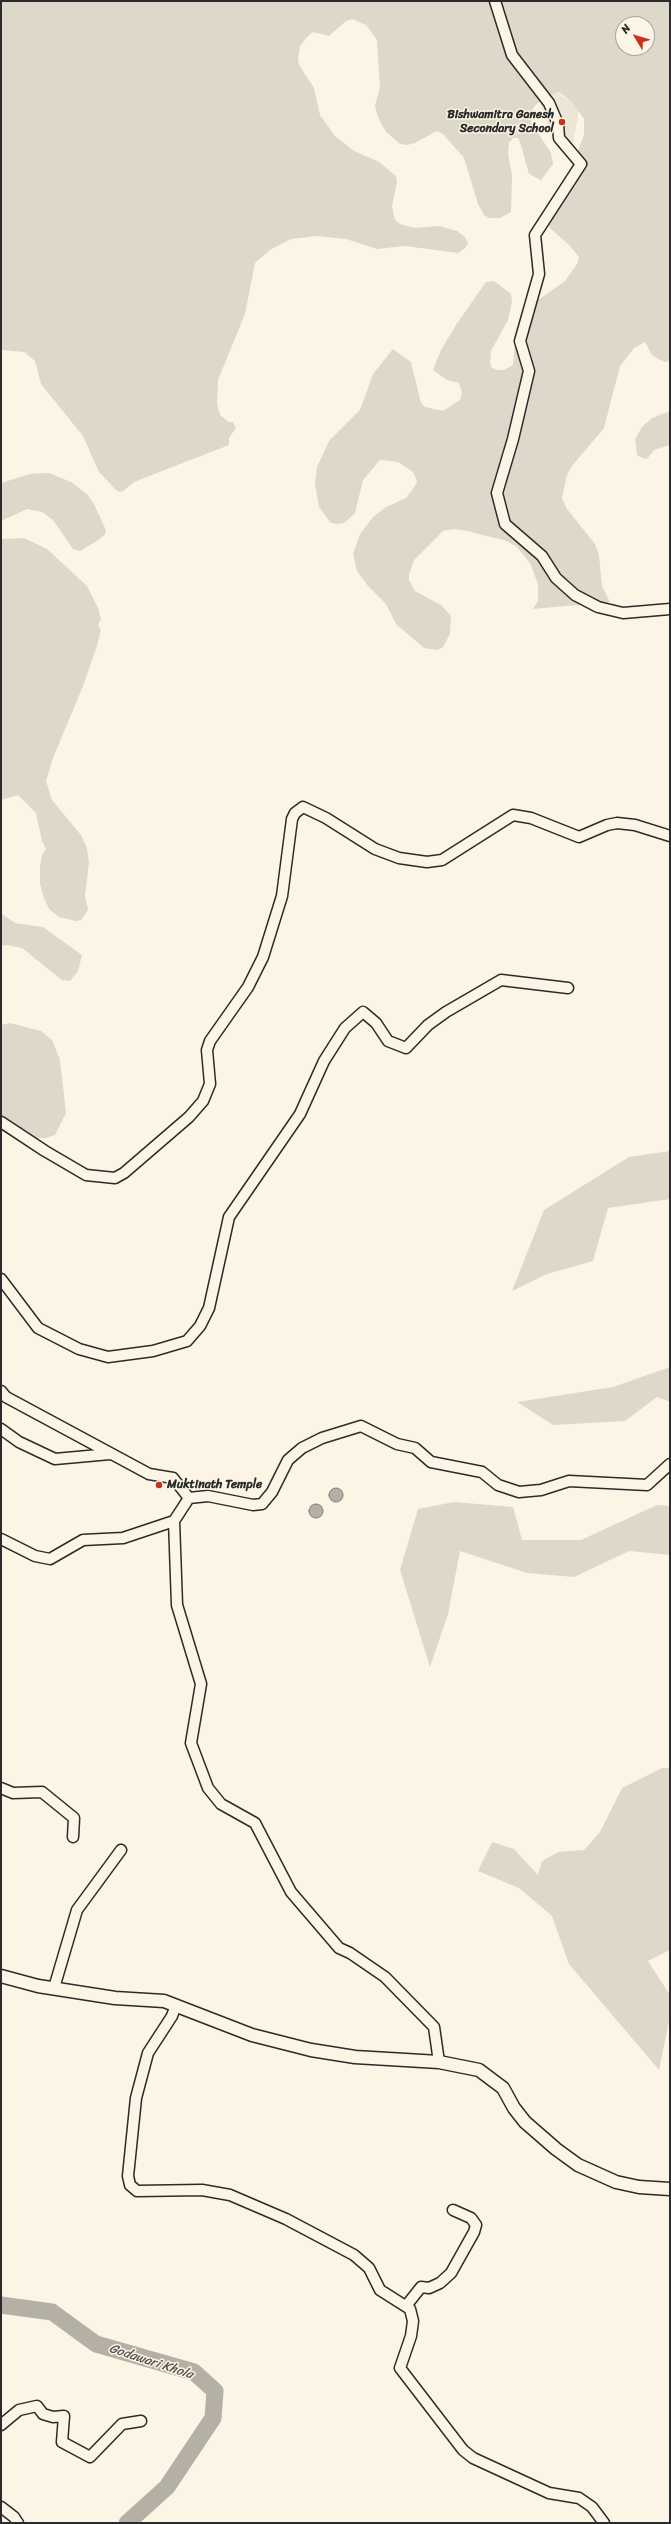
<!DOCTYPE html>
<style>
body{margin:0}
#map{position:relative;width:671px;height:2524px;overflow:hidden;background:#fcf5e5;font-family:Sriracha,sans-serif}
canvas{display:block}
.frame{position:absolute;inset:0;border:2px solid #2b2b2b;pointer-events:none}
.north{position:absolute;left:615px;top:16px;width:40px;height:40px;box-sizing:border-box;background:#fcf5e5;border:1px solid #a8a49b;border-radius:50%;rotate:308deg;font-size:11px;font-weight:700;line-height:16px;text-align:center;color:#2b2b2b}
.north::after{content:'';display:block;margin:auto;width:14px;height:18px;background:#c8321e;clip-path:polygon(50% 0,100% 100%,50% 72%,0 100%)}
</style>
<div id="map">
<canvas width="671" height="2524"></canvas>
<div class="frame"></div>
<div class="north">N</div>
</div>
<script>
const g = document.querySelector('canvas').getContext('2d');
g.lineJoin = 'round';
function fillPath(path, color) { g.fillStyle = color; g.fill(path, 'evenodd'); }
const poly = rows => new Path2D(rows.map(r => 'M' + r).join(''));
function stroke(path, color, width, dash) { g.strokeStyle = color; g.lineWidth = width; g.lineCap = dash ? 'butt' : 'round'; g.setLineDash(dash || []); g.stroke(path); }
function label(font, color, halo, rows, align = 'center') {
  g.font = font + ' Sriracha,sans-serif'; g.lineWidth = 3; g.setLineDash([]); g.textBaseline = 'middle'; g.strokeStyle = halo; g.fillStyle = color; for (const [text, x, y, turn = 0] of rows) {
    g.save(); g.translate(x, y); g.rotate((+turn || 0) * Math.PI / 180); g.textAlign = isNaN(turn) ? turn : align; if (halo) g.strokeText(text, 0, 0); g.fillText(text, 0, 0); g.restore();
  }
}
fillPath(poly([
 [546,87,580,106,572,149,558,144,552,136,536,92]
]), '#ece6d7');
fillPath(poly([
 [1,1,670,1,670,361,665,362,658,359,652,355,645,342,634,348,620,366,604,428,572,466,567,475,562,498,567,509,595,544,599,555,602,586,610,602,533,609,538,601,538,584,530,563,517,547,507,541,467,531,455,529,443,531,414,560,409,575,409,580,415,591,441,605,451,616,450,634,443,647,438,650,424,648,396,624,386,604,368,586,357,571,353,554,360,534,373,517,386,507,406,498,415,486,417,481,413,472,398,462,380,460,363,480,355,513,344,523,337,524,331,523,319,507,315,484,317,467,329,441,360,410,373,374,393,349,411,362,421,403,425,407,443,411,460,400,462,393,459,383,447,380,433,370,441,350,456,325,486,282,493,281,497,283,511,294,512,302,508,320,491,351,490,363,492,368,498,370,504,370,513,365,516,331,522,319,538,300,565,281,577,264,579,257,569,245,550,228,547,217,570,171,584,135,584,119,572,102,562,94,557,92,541,100,533,108,531,122,551,153,553,164,541,180,529,174,520,142,518,138,513,138,509,143,508,154,512,175,511,212,500,218,489,218,484,215,478,204,464,158,443,134,437,131,415,143,407,145,400,144,386,132,378,117,375,106,380,87,377,40,366,25,352,19,346,21,329,36,313,32,307,37,300,46,298,58,299,65,314,88,320,115,335,136,354,151,379,162,396,176,397,182,392,206,395,220,400,224,414,228,439,226,457,231,465,237,468,243,465,248,458,253,405,246,377,249,346,239,317,236,291,239,270,250,255,263,245,314,218,380,217,403,220,415,229,422,233,422,236,428,229,438,229,445,134,482,122,492,117,491,99,472,83,436,41,384,35,361,24,352,1,350],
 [623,24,647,24,647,48,623,48],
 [670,411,670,445,654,450,647,459,642,458,637,455,635,439,642,427,652,418],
 [49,473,71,482,87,494,94,504,105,528,106,533,100,539,80,551,73,549,53,520,42,512,27,509,1,521,1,483,30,474],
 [24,538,47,549,87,586,98,608,101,619,98,625,101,630,97,646,83,686,53,758,46,781,52,800,81,835,87,848,89,862,85,896,88,910,81,920,76,921,59,917,49,909,44,898,40,884,40,867,42,855,46,849,42,841,36,813,18,795,1,800,1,539],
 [1,913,15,923,43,927,82,955,78,971,70,981,62,980,22,948,7,945,1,946],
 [10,1023,41,1031,52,1040,60,1060,66,1113,55,1135,46,1138,29,1138,1,1116,1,1025],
 [670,1151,670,1199,608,1208,593,1261,547,1274,512,1291,544,1210,629,1157],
 [670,1367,670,1402,657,1397,625,1421,553,1425,517,1402,613,1387],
 [454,1502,513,1507,522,1540,581,1540,657,1505,670,1506,670,1555,629,1551,574,1577,527,1573,460,1551,448,1614,430,1667,400,1570,418,1509],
 [662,1768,670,1768,670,1950,648,1961,670,1995,670,2016,659,2070,569,1964,552,1916,519,1888,478,1871,492,1842,514,1849,538,1875,542,1861,558,1852,584,1850,600,1832,622,1788]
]), '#ded8ca');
const water = poly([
 '329 1495a7 7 0 1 1 14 0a7 7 0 1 1-14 0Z',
 '309 1511a7 7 0 1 1 14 0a7 7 0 1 1-14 0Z'
]);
fillPath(water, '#b4b0a5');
stroke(water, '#7d7b74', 1);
stroke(poly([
 [1,2305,52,2312,96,2344,194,2372,215,2391,213,2418,167,2487,127,2523]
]), '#b4b0a5', 17);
const minor = poly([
 [495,1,512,55,549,103,558,124,559,138,581,164,535,235,539,274,520,341,529,371,513,439,497,493,505,524,542,556,556,578,575,595,598,607,623,613,670,609],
 [1,1122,45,1151,86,1175,115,1178,124,1173,189,1117,203,1101,210,1084,207,1050,210,1041,248,987,263,957,282,896,292,819,295,813,303,807,326,818,375,849,399,858,427,862,442,860,513,815,531,818,579,837,607,825,617,823,635,825,670,836],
 [1,1279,38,1328,79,1349,108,1357,153,1351,187,1341,200,1326,209,1308,229,1217,300,1114,324,1061,345,1028,363,1012,376,1023,388,1041,406,1048,428,1025,446,1012,501,980,568,988],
 [1,1391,6,1397,149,1474,173,1478,189,1498,174,1521,177,1605,201,1684,191,1743,208,1788,221,1804,255,1823,291,1892,339,1948,350,1953,385,1977,434,2027,439,2062],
 [1,1429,19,1442,55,1459,110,1454],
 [189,1498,208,1496,253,1505,262,1504,272,1492,288,1460,302,1448,322,1438,361,1426,397,1444,415,1448,431,1462,482,1472,498,1485,519,1492,541,1490,569,1481,647,1485,670,1464],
 [1,1539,35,1556,50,1559,83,1540,123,1538,174,1521],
 [1,1788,13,1793,42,1792,74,1818,73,1837],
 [54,1988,77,1910,121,1850],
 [176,2005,172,2016,148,2053,136,2098,128,2176,130,2185,137,2191,202,2190,230,2195,286,2219,354,2255,369,2268,380,2290,410,2309,413,2321,411,2336,400,2368,463,2450,473,2458,549,2493,579,2498,592,2507,604,2523],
 [406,2306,421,2287,429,2288,440,2283,451,2273,474,2232,476,2225,471,2218,453,2210],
 [1,2425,19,2410,37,2406,43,2414,53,2417,64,2416,62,2442,90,2457,122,2424,141,2421],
 [1,2507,14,2517,18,2523]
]);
const tertiary = poly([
 [1,1976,38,1986,115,1998,164,2001,252,2035,311,2050,355,2057,439,2062,479,2070,503,2088,514,2108,525,2122,556,2149,578,2165,616,2182,639,2187,670,2189]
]);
stroke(minor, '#2b2b2b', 13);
stroke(tertiary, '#2b2b2b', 15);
stroke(minor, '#fcf5e5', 10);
stroke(tertiary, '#fcf5e5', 12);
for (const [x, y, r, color] of [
 [562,122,4,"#c8321e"],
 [159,1485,4,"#c8321e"]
]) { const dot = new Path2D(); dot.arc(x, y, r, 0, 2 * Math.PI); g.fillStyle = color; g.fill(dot); stroke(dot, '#fcf5e5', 1.5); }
label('bold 12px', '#2b2b2b', '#fcf5e5', [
 ["Bishwamitra Ganesh",554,115],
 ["Secondary School",554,129],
 ["Muktinath Temple",167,1485,"left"]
], 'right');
label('italic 13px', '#545350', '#fcf5e5', [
 ["Godawari Khola",151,2362,18]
]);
</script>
